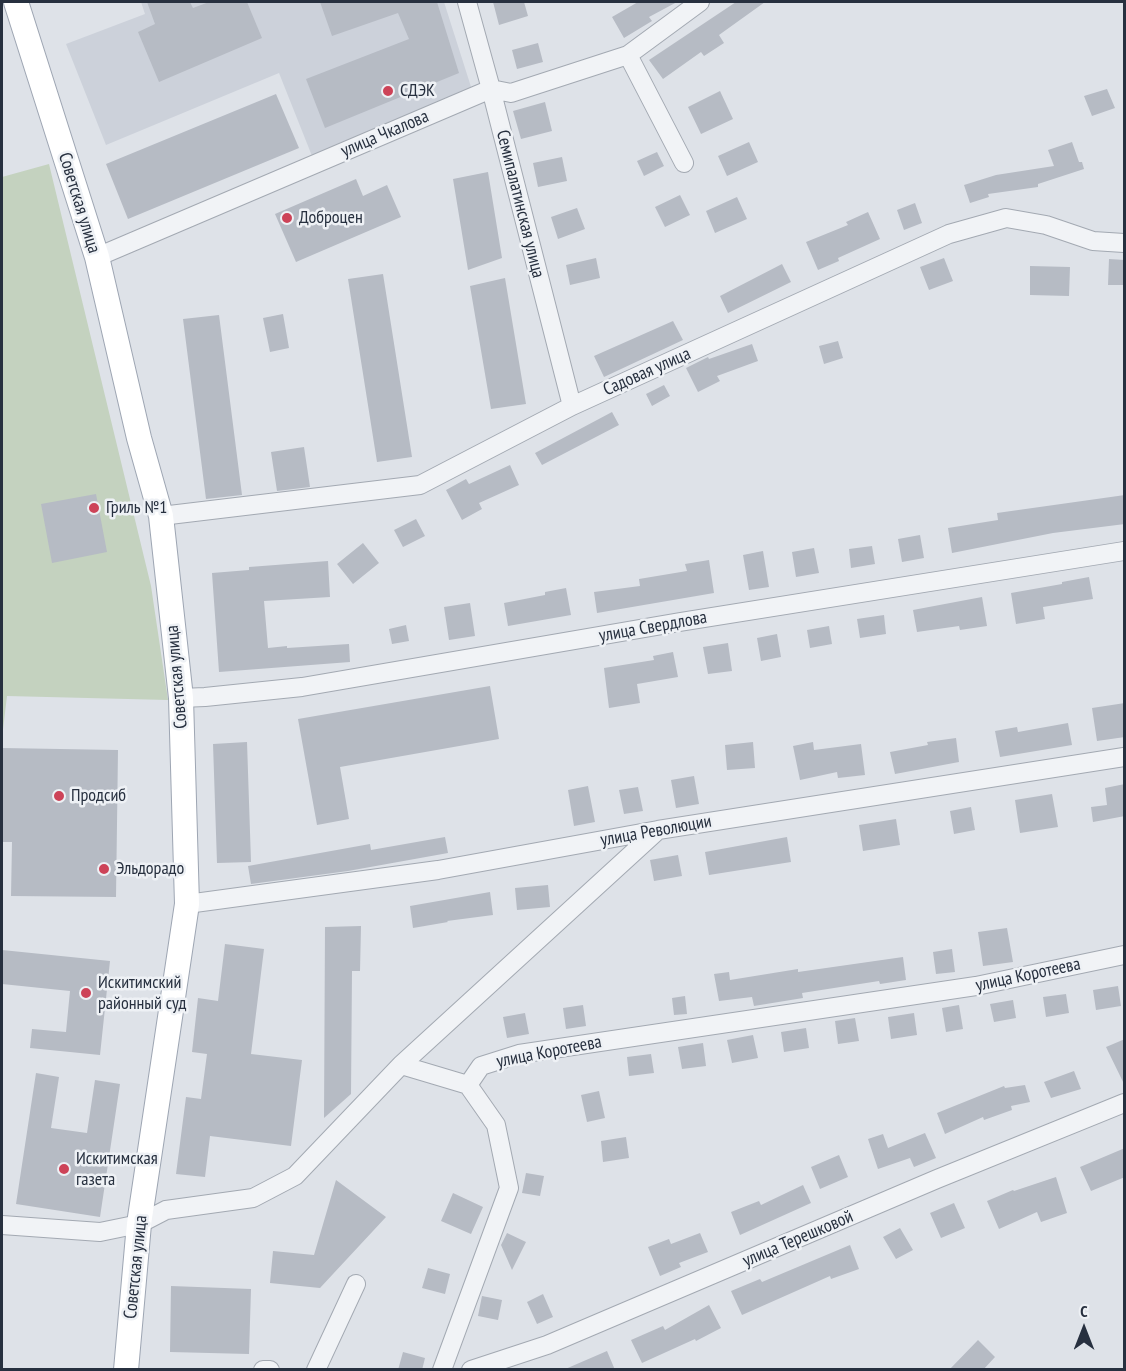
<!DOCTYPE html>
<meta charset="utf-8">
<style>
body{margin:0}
#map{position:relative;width:1126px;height:1371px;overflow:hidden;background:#dee2e8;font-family:"PT Sans Narrow",sans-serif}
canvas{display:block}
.frame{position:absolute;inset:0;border:3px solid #27303f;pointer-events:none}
.north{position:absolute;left:1054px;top:1299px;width:60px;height:60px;-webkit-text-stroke:4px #eef1f5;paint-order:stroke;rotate:0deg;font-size:16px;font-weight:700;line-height:24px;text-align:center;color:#27303f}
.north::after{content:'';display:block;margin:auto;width:21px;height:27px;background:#27303f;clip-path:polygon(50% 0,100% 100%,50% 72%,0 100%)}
</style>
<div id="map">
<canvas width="1126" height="1371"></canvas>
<div class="frame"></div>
<div class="north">С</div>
</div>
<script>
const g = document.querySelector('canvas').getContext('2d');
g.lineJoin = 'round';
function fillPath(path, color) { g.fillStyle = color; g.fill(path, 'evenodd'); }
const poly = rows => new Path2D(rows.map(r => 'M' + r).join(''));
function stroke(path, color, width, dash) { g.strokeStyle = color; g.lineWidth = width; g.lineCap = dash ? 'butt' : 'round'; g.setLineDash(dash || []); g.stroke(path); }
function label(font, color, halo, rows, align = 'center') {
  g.font = font + ' "PT Sans Narrow",sans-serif'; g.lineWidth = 5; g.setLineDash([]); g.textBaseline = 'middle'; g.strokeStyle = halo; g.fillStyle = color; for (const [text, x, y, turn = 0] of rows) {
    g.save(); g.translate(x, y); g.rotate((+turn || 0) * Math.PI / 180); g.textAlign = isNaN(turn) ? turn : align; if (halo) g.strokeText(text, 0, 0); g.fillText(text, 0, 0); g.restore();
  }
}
fillPath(poly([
 [141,2,444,2,472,90,312,156,279,73,106,145,66,44,145,14]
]), '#ccd1da');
fillPath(poly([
 [49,164,151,586,168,700,7,696,2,738,2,177]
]), '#c4d2bf');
fillPath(poly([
 [147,2,190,2,193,8,209,2,247,2,262,38,159,82,138,32,155,24],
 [320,2,437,2,459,73,325,128,306,79,409,39,398,13,332,36],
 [493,2,524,2,528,16,499,25],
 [638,2,677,2,649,17,652,21,624,38,612,17],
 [736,2,765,2,719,35,724,43,704,56,701,52,663,79,649,60],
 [538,43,543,62,517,69,512,50],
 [1107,89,1115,108,1092,116,1084,96],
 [720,91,733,119,701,134,688,107],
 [276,94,299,148,128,219,106,164],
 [545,102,552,131,521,139,513,111],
 [749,142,758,162,727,176,718,156],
 [1072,142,1079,162,1082,162,1084,169,1038,184,1038,187,988,194,989,197,970,203,964,185,996,175,1054,166,1048,150],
 [657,152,664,166,644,176,637,161],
 [562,157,567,181,538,187,533,163],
 [488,172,502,258,468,270,453,179],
 [356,179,363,196,387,185,401,217,296,262,275,214],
 [680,195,690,215,665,227,655,207],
 [737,197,747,219,715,233,706,211],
 [915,203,922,223,904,230,897,210],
 [577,208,585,229,558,239,551,217],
 [868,212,880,239,838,258,839,261,818,270,806,242,848,225,846,222],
 [596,258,600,278,570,285,566,265],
 [944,258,953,281,929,290,920,267],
 [1109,259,1125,260,1125,285,1108,285],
 [782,264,791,282,728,313,720,296],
 [1030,266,1070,267,1069,296,1030,295],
 [383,274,412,457,377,462,348,279],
 [505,278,526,404,491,409,470,286],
 [283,314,289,348,270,352,263,318],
 [219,315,242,495,206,499,183,319],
 [673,321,683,340,604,377,594,356],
 [838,341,843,358,824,364,819,346],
 [752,344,758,361,717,376,720,381,698,392,686,368,708,357,709,359],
 [664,385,670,396,652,406,646,394],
 [612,412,619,425,542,465,535,453],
 [304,447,310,487,277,491,271,452],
 [510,465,519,485,479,503,482,509,462,520,446,490,466,479,469,484],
 [96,494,107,552,52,563,41,504],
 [1125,495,1125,524,1053,533,952,553,948,528,998,520,997,513],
 [416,519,425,536,403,547,394,530],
 [920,535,924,558,902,562,898,539],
 [363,543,379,563,353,584,337,564],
 [872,546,875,564,851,568,849,549],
 [814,548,819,573,796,577,792,552],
 [763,551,769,587,749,590,743,555],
 [709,560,714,593,597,613,594,592,640,586,639,579,687,571,685,564],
 [328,561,330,597,264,601,268,648,287,646,287,648,349,644,350,662,219,672,212,573,249,570,249,567],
 [1089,577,1093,599,1043,607,1045,619,1016,624,1011,593,1062,584,1062,582],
 [566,588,571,615,508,626,504,603,545,595,545,592],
 [982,597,987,626,960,630,959,626,917,632,913,610],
 [470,603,475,636,449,640,444,607],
 [884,615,886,634,860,638,857,619],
 [406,625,409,641,392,644,389,629],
 [829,626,832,644,810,648,807,630],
 [777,634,781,657,761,661,757,638],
 [728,643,732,671,708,674,703,647],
 [673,652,678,677,637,684,640,703,609,708,604,668,654,660,653,656],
 [490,686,499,739,340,767,349,819,317,825,298,719],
 [1125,703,1125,737,1097,741,1092,708],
 [1068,723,1072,745,1000,757,995,731,1017,727,1018,732],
 [956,738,959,762,895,774,890,752,928,745,927,742],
 [247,742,251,862,217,863,213,744],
 [753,742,755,768,727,770,725,745],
 [813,742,814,750,861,744,865,775,838,778,837,772,800,780,793,746],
 [2,748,118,750,116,897,11,896,12,842,2,842],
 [694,776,699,804,676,808,671,780],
 [1125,784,1125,816,1093,822,1091,807,1107,805,1105,788],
 [588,786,595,822,574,826,568,790],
 [638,787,643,811,624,814,619,790],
 [1052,794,1058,827,1020,833,1015,800],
 [971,807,975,830,954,834,950,811],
 [896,819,900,845,863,851,859,825],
 [445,837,448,853,348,871,251,884,248,866,370,844,371,850],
 [787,837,791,862,709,875,705,852],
 [678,855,682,876,654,881,650,860],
 [548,885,550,907,517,910,515,888],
 [490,892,493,915,447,921,448,922,413,928,410,906],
 [361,926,360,971,352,971,351,1094,324,1118,325,927],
 [1007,928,1013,962,983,966,978,932],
 [225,944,264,949,251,1054,302,1060,291,1146,210,1136,205,1177,176,1174,186,1097,201,1099,207,1054,192,1052,198,998,218,1001],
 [952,949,955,972,936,974,933,952],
 [2,950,110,961,100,1055,30,1048,32,1029,66,1032,70,991,2,984],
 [903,957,906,980,880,984,879,981,802,993,803,998,754,1006,752,997,719,1001,714,974,729,972,730,980,798,969,798,972],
 [1118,986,1121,1006,1096,1010,1093,990],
 [1066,994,1069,1013,1046,1017,1043,997],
 [685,996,687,1014,674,1015,672,998],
 [1013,1000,1016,1018,994,1022,990,1004],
 [583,1005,586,1026,566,1029,563,1008],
 [959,1005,963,1029,946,1032,942,1008],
 [525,1013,529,1034,507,1038,503,1017],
 [914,1013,917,1035,891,1039,888,1017],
 [855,1018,859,1041,838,1044,835,1021],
 [806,1028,809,1048,784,1052,781,1032],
 [753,1035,758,1058,732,1063,727,1040],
 [1125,1039,1125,1086,1106,1047],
 [703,1043,706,1066,682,1069,678,1047],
 [651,1054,654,1073,629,1076,627,1057],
 [1074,1071,1081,1089,1051,1098,1044,1082],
 [36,1073,59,1077,51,1128,87,1133,95,1080,120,1084,100,1217,16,1204],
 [1025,1085,1030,1102,1011,1106,1012,1110,984,1120,983,1117,945,1134,937,1113,1004,1086,1005,1088],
 [599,1091,605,1118,587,1122,581,1095],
 [925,1133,936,1158,914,1167,910,1158,878,1169,868,1139,883,1134,888,1148],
 [626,1137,629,1158,603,1162,601,1141],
 [1125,1148,1125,1177,1091,1191,1080,1167],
 [839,1155,848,1177,820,1189,811,1167],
 [526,1173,544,1176,540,1196,522,1193],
 [1056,1177,1067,1213,1041,1222,1037,1212,999,1229,987,1201,1013,1190,1014,1191],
 [336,1180,386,1217,320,1288,270,1283,273,1251,314,1255],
 [803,1185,811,1203,740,1235,731,1212,759,1201,761,1205],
 [453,1193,483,1207,471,1234,441,1221],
 [954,1203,965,1228,941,1238,930,1213],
 [900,1228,913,1250,896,1259,883,1237],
 [507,1233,526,1242,512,1270,501,1245],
 [700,1233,708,1252,679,1263,681,1267,660,1276,648,1247,669,1239,671,1244],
 [850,1245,859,1269,831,1279,830,1276,742,1315,731,1291,760,1279,762,1282],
 [428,1268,450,1274,445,1294,422,1288],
 [171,1286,251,1289,249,1354,170,1352],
 [543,1294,553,1317,537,1324,527,1302],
 [482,1296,502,1300,498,1320,478,1316],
 [709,1305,721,1328,696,1341,695,1339,642,1363,631,1340,663,1326,665,1330],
 [978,1340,995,1357,983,1370,949,1370],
 [607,1351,615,1370,563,1370],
 [403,1352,425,1358,422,1370,398,1370]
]), '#b6bbc4');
const minor = poly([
 [467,2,491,89,572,406],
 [628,55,684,163],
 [97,257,491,89,511,93,628,55,700,2],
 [161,516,420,485,572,406,949,234,1006,218,1046,225,1093,241,1124,243],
 [181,698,205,697,302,687,680,622,1124,551],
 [187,904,438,870,658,830,1124,757],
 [401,1065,658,830],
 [2,1225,100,1232,139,1224,166,1210,253,1198,295,1176,401,1065,468,1085,481,1066,519,1054,976,986,1124,955],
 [263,1370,270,1370],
 [316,1370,356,1284],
 [442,1370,509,1188,496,1125,468,1085],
 [471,1370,547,1345,937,1179,1124,1103]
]);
const major = poly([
 [16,2,97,257,139,438,161,516,181,698,187,904,139,1224,126,1370]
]);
stroke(minor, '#a3a9b2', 20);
stroke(major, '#9ea6b3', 26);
stroke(minor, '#f1f3f6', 18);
stroke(major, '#fff', 24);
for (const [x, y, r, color] of [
 [388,91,6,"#cd4358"],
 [287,218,6,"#cd4358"],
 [94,508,6,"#cd4358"],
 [59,796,6,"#cd4358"],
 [104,869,6,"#cd4358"],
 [86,993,6,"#cd4358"],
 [64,1169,6,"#cd4358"]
]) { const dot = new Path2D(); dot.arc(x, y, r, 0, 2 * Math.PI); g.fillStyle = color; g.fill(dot); stroke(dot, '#eef1f5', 2); }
label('18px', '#27303f', '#eef1f5', [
 ["СДЭК",400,91],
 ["Доброцен",299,218],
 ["Гриль №1",106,508],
 ["Продсиб",71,796],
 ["Эльдорадо",116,869],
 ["Искитимский",98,983],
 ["районный суд",98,1004],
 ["Искитимская",76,1159],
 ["газета",76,1180]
], 'left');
label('18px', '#27303f', '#eef1f5', [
 ["улица Чкалова",385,134,-23],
 ["Советская улица",79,203,73],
 ["Семипалатинская улица",520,204,76],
 ["Садовая улица",647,372,-24],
 ["улица Свердлова",653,627,-10],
 ["Советская улица",177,677,-95],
 ["улица Революции",656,831,-10],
 ["улица Коротеева",1028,975,-12],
 ["улица Коротеева",549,1052,-11],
 ["улица Терешковой",798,1239,-23],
 ["Советская улица",136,1267,-84]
]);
</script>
